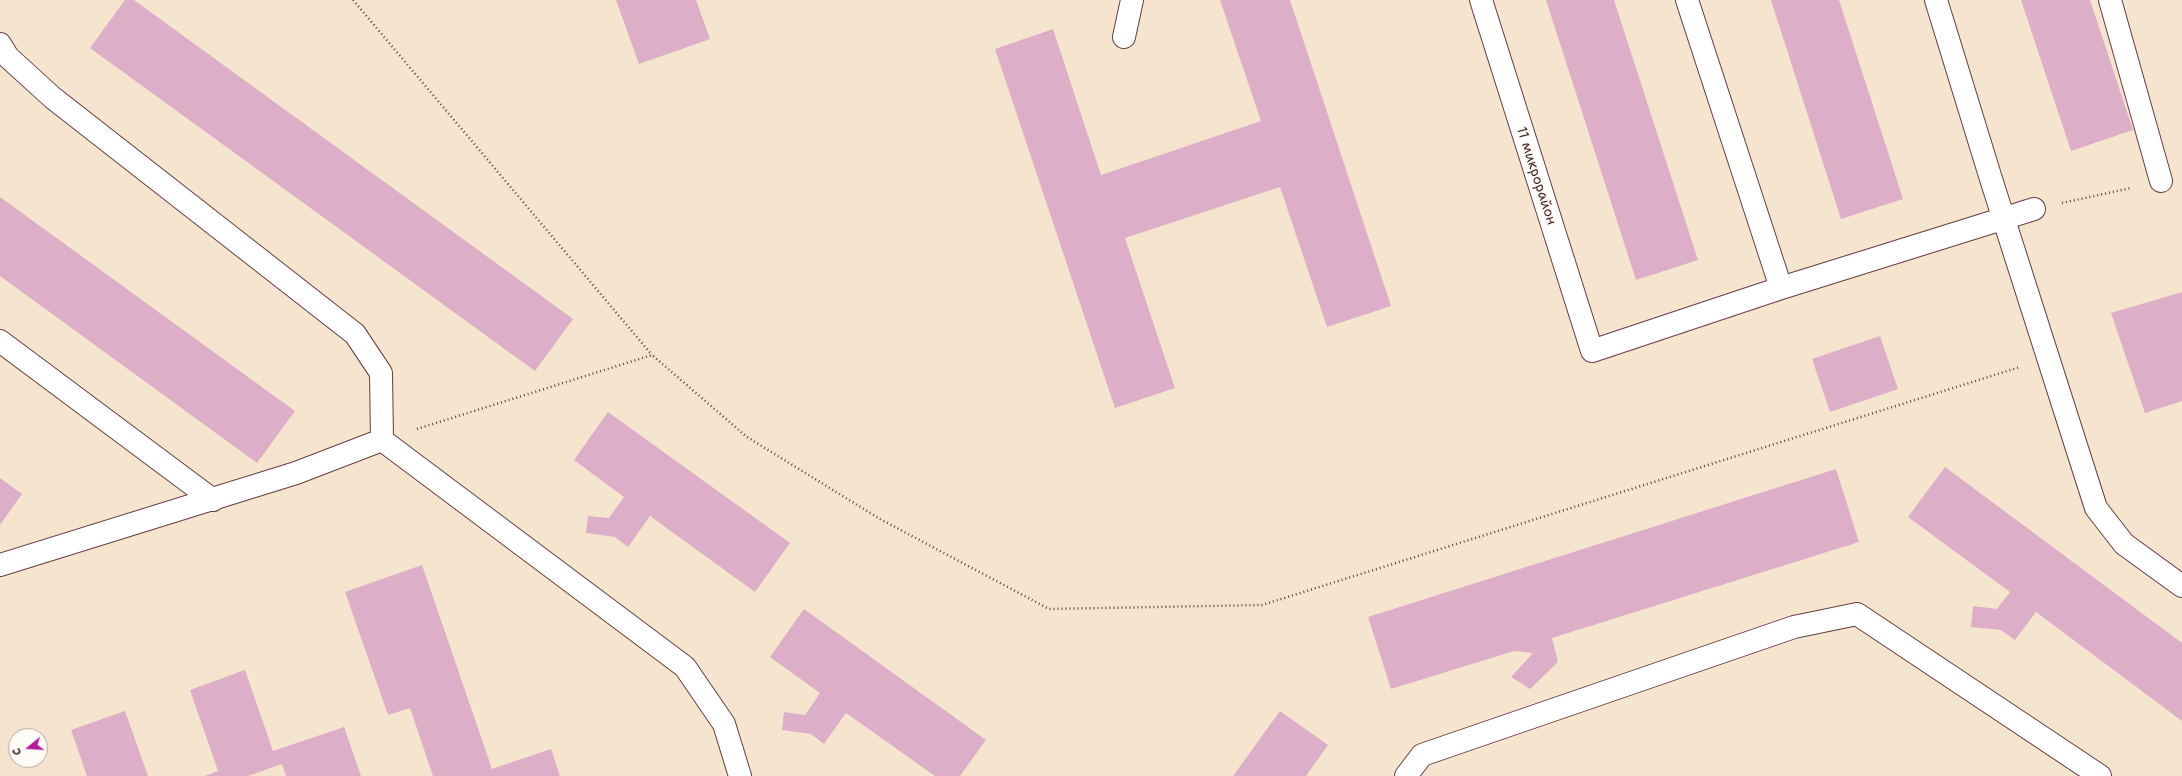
<!DOCTYPE html>
<meta charset="utf-8">
<style>
body{margin:0}
#map{position:relative;width:2182px;height:776px;overflow:hidden;background:#f6e5ce;font-family:"Shantell Sans",sans-serif}
canvas{display:block}
.north{position:absolute;left:8px;top:728px;width:40px;height:40px;box-sizing:border-box;background:#fdfcf7;border:1px solid #b5a4a5;border-radius:50%;rotate:252deg;font-size:11px;font-weight:700;line-height:16px;text-align:center;color:#4a1f2b}
.north::after{content:'';display:block;margin:auto;width:14px;height:18px;background:#b5179e;clip-path:polygon(50% 0,100% 100%,50% 72%,0 100%)}
</style>
<div id="map">
<canvas width="2182" height="776"></canvas>
<div class="north">С</div>
</div>
<script>
const g = document.querySelector('canvas').getContext('2d');
g.lineJoin = 'round';
function fillPath(path, color) { g.fillStyle = color; g.fill(path, 'evenodd'); }
const poly = rows => new Path2D(rows.map(r => 'M' + r).join(''));
function stroke(path, color, width, dash) { g.strokeStyle = color; g.lineWidth = width; g.lineCap = dash ? 'butt' : 'round'; g.setLineDash(dash || []); g.stroke(path); }
function label(font, color, halo, rows, align = 'center') {
  g.font = font + ' "Shantell Sans",sans-serif'; g.lineWidth = 4; g.setLineDash([]); g.textBaseline = 'middle'; g.strokeStyle = halo; g.fillStyle = color; for (const [text, x, y, turn = 0] of rows) {
    g.save(); g.translate(x, y); g.rotate((+turn || 0) * Math.PI / 180); g.textAlign = isNaN(turn) ? turn : align; if (halo) g.strokeText(text, 0, 0); g.fillText(text, 0, 0); g.restore();
  }
}
fillPath(poly([
 [125,0,134,0,573,319,535,371,90,48],
 [616,0,696,0,710,39,639,64],
 [1220,0,1290,0,1391,306,1327,327,1280,187,1125,238,1175,388,1115,408,995,49,1053,29,1101,175,1261,121],
 [1546,0,1614,0,1698,260,1636,280],
 [1771,0,1839,0,1903,199,1841,219],
 [2021,0,2090,0,2133,130,2071,151],
 [0,197,295,411,257,463,0,276],
 [2182,292,2182,401,2145,413,2111,313],
 [1880,336,1898,389,1830,412,1812,359],
 [608,412,790,543,755,592,650,516,628,547,615,537,586,533,588,516,609,518,624,497,574,460],
 [1945,467,2182,643,2182,721,2036,612,2015,640,2001,630,1971,627,1973,606,1997,609,2010,592,1908,517],
 [1836,469,1859,542,1552,638,1558,662,1530,689,1511,677,1533,653,1514,651,1391,689,1368,617],
 [0,478,22,494,0,525],
 [422,565,492,769,551,749,560,776,433,776,410,708,388,715,345,592],
 [804,609,986,740,960,776,935,776,846,713,824,744,811,734,782,730,784,712,805,715,820,693,770,657],
 [245,670,273,751,344,727,361,776,286,776,282,764,248,776,205,776,218,771,190,690],
 [125,711,148,776,87,776,71,730],
 [1280,711,1328,745,1306,776,1233,776]
]), '#ddaec7');
const minor = poly([
 [1481,0,1592,351,1781,288,2034,209],
 [1687,0,1781,288],
 [1936,0,1991,179,2096,508,2124,544,2182,586],
 [2110,0,2161,181],
 [1124,37,1132,0],
 [0,44,8,57,53,98,355,334,381,373,382,440],
 [0,341,213,500],
 [0,565,296,473,382,440,685,667,724,724,740,776],
 [1406,776,1422,755,1794,627,1857,614,2100,776]
]);
stroke(minor, '#643d43', 24);
stroke(poly([
 [353,0,652,355],
 [2062,203,2131,188],
 [417,429,652,355,747,437,880,519,1049,609,1262,605,2020,367]
]), '#643d43', 2.5, [1, 3]);
stroke(minor, '#fff', 22);
label('14px', '#4a1f2b', '#fdfcf7', [
 ["11 микрорайон",1536,176,72]
]);
</script>
